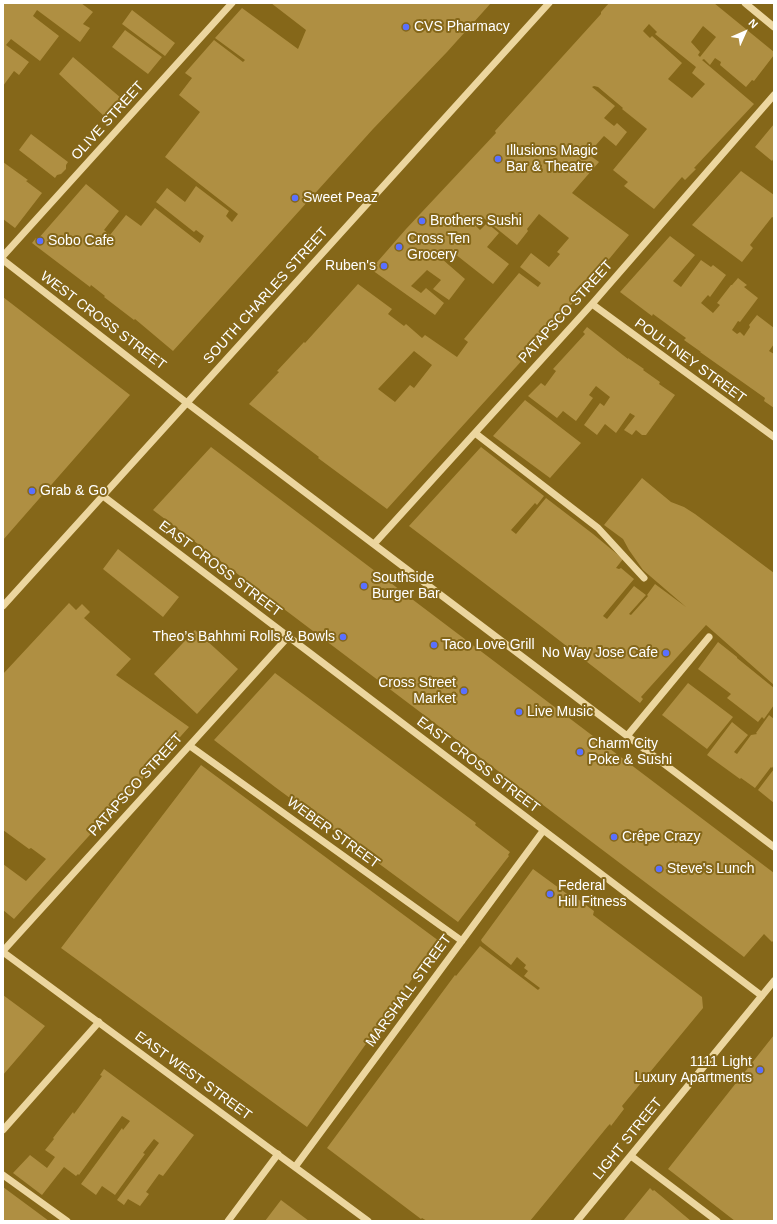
<!DOCTYPE html>
<meta charset="utf-8">
<style>
body{margin:0}
#map{position:relative;width:777px;height:1224px;overflow:hidden;background:#856719;font-family:Helvetica,sans-serif}
canvas{display:block}
.frame{position:absolute;inset:0;border:4px solid #fff;pointer-events:none}
.north{position:absolute;left:725px;top:12px;width:40px;height:40px;-webkit-text-stroke:3px #856719;paint-order:stroke;rotate:45deg;font-size:11px;font-weight:700;line-height:16px;text-align:center;color:#fff}
.north::after{content:'';display:block;margin:auto;width:14px;height:18px;background:#fff;clip-path:polygon(50% 0,100% 100%,50% 72%,0 100%)}
</style>
<div id="map">
<canvas width="777" height="1224"></canvas>
<div class="frame"></div>
<div class="north">N</div>
</div>
<script>
const g = document.querySelector('canvas').getContext('2d');
g.lineJoin = 'round';
function fillPath(path, color) { g.fillStyle = color; g.fill(path, 'evenodd'); }
const poly = rows => new Path2D(rows.map(r => 'M' + r).join(''));
function stroke(path, color, width, dash) { g.strokeStyle = color; g.lineWidth = width; g.lineCap = dash ? 'butt' : 'round'; g.setLineDash(dash || []); g.stroke(path); }
function label(font, color, halo, rows, align = 'center') {
  g.font = font + ' Helvetica,sans-serif'; g.lineWidth = 4; g.setLineDash([]); g.textBaseline = 'middle'; g.strokeStyle = halo; g.fillStyle = color; for (const [text, x, y, turn = 0] of rows) {
    g.save(); g.translate(x, y); g.rotate((+turn || 0) * Math.PI / 180); g.textAlign = isNaN(turn) ? turn : align; if (halo) g.strokeText(text, 0, 0); g.fillText(text, 0, 0); g.restore();
  }
}
fillPath(poly([
 [3,3,81,3,93,12,83,24,90,28,80,42,37,10,33,16,59,36,40,61,11,39,6,45,29,62,19,75,14,71,3,86],
 [271,3,491,3,447,52,373,129,173,351,135,319,134,320,104,297,105,296,91,285,90,287,32,243,36,238,38,239,86,184,119,211,104,230,110,235,126,215,141,226,155,208,200,243,204,236,196,230,194,232,156,202,167,188,185,202,196,186,229,211,226,216,232,222,238,214,165,157,200,112,179,95,192,78,185,73,214,40,243,62,245,60,215,38,242,8,298,49,306,30],
 [609,3,714,3,774,52,774,55,754,81,752,80,746,87,720,65,721,62,715,58,710,65,704,59,702,60,754,104,694,168,696,169,685,180,682,177,654,209,624,186,628,182,613,170,647,129,622,109,623,108,598,87,594,86,592,87,615,106,604,118,614,126,617,123,627,132,616,146,604,136,603,137,588,154,599,162,572,193,629,235,556,323,387,509,318,458,319,457,249,404,279,372,277,371,304,342,305,343,358,284,392,309,388,314,404,326,406,324,422,338,425,335,457,357,468,342,464,339,519,273,538,287,541,283,520,267,531,253,549,267,560,254,557,252,569,238,539,214,527,229,528,231,517,245,480,215,473,223,480,230,487,223,499,233,487,247,509,264,493,284,450,250,442,259,465,279,449,300,433,289,441,280,427,270,411,286,421,293,426,288,444,303,435,315,372,270,372,268,406,229,496,133,495,131,601,14,601,12],
 [649,24,657,32,655,34,696,67,692,73,705,84,692,98,668,79,682,63,652,36,650,38,643,31],
 [703,26,716,37,700,57,698,55,700,52,691,42],
 [414,351,432,365,414,388,410,385,395,402,378,389],
 [132,10,175,43,165,56,122,24],
 [125,30,162,57,148,74,112,47],
 [73,57,121,98,105,117,59,74],
 [774,124,774,158,772,161,755,147],
 [31,134,68,162,66,165,66,169,61,174,57,175,55,178,19,150],
 [3,162,28,180,26,181,42,193,15,228,3,219],
 [741,171,774,195,774,218,772,217,750,245,753,248,742,262,692,225],
 [670,236,695,255,673,281,681,287,701,260,711,267,713,265,726,275,710,297,708,295,701,303,713,313,720,305,717,303,731,285,732,285,738,278,747,285,744,287,758,298,740,322,738,321,732,330,737,334,740,332,744,336,750,327,749,325,757,315,774,328,774,344,769,351,774,354,774,408,764,401,765,398,700,352,701,352,684,340,686,338,653,314,652,316,620,292],
 [3,297,130,395,3,540],
 [587,327,628,359,628,358,644,369,643,370,660,382,659,384,675,395,646,435,642,435,636,430,632,435,624,430,635,416,630,413,616,433,605,424,597,435,584,425,600,403,604,406,610,397,596,386,589,395,593,398,576,421,563,411,557,418,528,396,541,383,545,386,556,371,553,369,585,334,583,332],
 [525,400,581,443,550,478,493,436],
 [211,447,774,873,774,940,772,942,764,934,744,957,153,510],
 [481,447,544,496,537,505,535,503,511,530,516,534,546,498,593,534,623,559,616,568,619,569,621,568,634,579,603,616,607,619,634,586,646,595,629,614,631,615,648,596,647,595,655,584,686,607,643,570,629,550,623,539,604,525,642,478,671,502,684,507,695,514,774,573,774,685,706,625,641,697,643,699,640,703,542,627,409,526],
 [118,549,179,597,163,617,103,569],
 [69,603,76,610,82,604,90,612,84,618,131,659,116,675,189,727,124,800,123,799,115,807,14,919,3,910,3,864,26,881,46,859,31,848,29,849,3,830,3,674],
 [195,630,238,669,197,714,154,674],
 [718,642,737,657,737,658,774,688,774,705,764,719,762,717,758,722,727,698,731,694,698,669],
 [275,673,476,823,475,825,510,852,508,855,509,856,458,922,275,787,214,740],
 [688,683,733,717,707,749,662,715],
 [769,715,774,719,774,765,772,768,771,767,755,788,741,778,740,779,707,755,732,722,748,735,734,752,737,754,751,735,757,734,756,733],
 [201,765,439,941,307,1127,61,948],
 [774,769,774,803,758,790],
 [533,869,574,899,575,897,594,911,593,915,702,997,703,1008,622,1106,624,1109,611,1126,610,1124,608,1126,530,1221,427,1221,422,1218,421,1219,327,1148,455,975,456,976,480,946,538,990,540,988,524,976,528,971,524,968,526,965,517,957,511,965,482,942,481,940],
 [3,995,45,1026,3,1075,3,1054,4,1053,3,1052],
 [774,1035,774,1221,735,1221,668,1169],
 [104,1069,194,1135,163,1176,159,1174,146,1192,149,1194,140,1206,128,1199,124,1205,117,1200,159,1143,154,1139,143,1153,145,1154,115,1195,102,1186,96,1195,81,1184,122,1128,123,1130,130,1121,122,1116,79,1175,78,1174,76,1176,64,1167,42,1195,13,1173,30,1155,47,1168,55,1157,45,1150,54,1139,53,1138,73,1112,74,1114,102,1076,100,1075],
 [3,1187,49,1221,3,1221],
 [650,1188,653,1191,654,1190,691,1221,623,1221],
 [281,1200,309,1221,265,1221]
]), '#af8f42');
stroke(poly([
 [745,3,774,27],
 [3,256,232,3],
 [3,260,187,403,774,847],
 [592,304,774,437],
 [475,433,598,528,644,578],
 [103,496,762,996],
 [374,544,592,304,774,95],
 [3,606,549,3],
 [627,736,709,637],
 [190,746,462,941],
 [3,951,288,637],
 [3,952,368,1221],
 [3,1130,99,1022],
 [631,1156,717,1221],
 [295,1167,543,831],
 [3,1175,67,1221],
 [228,1221,278,1154],
 [577,1221,774,981]
]), '#ecd69f', 7);
for (const [x, y, r, color] of [
 [406,27,4,"#5a70ff"],
 [498,159,4,"#5a70ff"],
 [295,198,4,"#5a70ff"],
 [422,221,4,"#5a70ff"],
 [40,241,4,"#5a70ff"],
 [399,247,4,"#5a70ff"],
 [384,266,4,"#5a70ff"],
 [32,491,4,"#5a70ff"],
 [364,586,4,"#5a70ff"],
 [343,637,4,"#5a70ff"],
 [434,645,4,"#5a70ff"],
 [666,653,4,"#5a70ff"],
 [464,691,4,"#5a70ff"],
 [519,712,4,"#5a70ff"],
 [580,752,4,"#5a70ff"],
 [614,837,4,"#5a70ff"],
 [659,869,4,"#5a70ff"],
 [550,894,4,"#5a70ff"],
 [760,1070,4,"#5a70ff"]
]) { const dot = new Path2D(); dot.arc(x, y, r, 0, 2 * Math.PI); g.fillStyle = color; g.fill(dot); stroke(dot, '#856719', 1.5); }
label('14px', '#fff', '#856719', [
 ["CVS Pharmacy",414,27],
 ["Illusions Magic",506,151],
 ["Bar & Theatre",506,167],
 ["Sweet Peaz",303,198],
 ["Brothers Sushi",430,221],
 ["Cross Ten",407,239],
 ["Grocery",407,255],
 ["Sobo Cafe",48,241],
 ["Ruben's",376,266,"right"],
 ["Grab & Go",40,491],
 ["Southside",372,578],
 ["Burger Bar",372,594],
 ["Theo’s Bahhmi Rolls & Bowls",335,637,"right"],
 ["Taco Love Grill",442,645],
 ["No Way Jose Cafe",658,653,"right"],
 ["Cross Street",456,683,"right"],
 ["Market",456,699,"right"],
 ["Live Music",527,712],
 ["Charm City",588,744],
 ["Poke & Sushi",588,760],
 ["Crêpe Crazy",622,837],
 ["Steve's Lunch",667,869],
 ["Federal",558,886],
 ["Hill Fitness",558,902],
 ["1111 Light",752,1062,"right"],
 ["Luxury Apartments",752,1078,"right"]
], 'left');
label('14px', '#fff', '#856719', [
 ["OLIVE STREET",108,121,-48],
 ["SOUTH CHARLES STREET",266,296,-48],
 ["PATAPSCO STREET",566,312,-48],
 ["WEST CROSS STREET",103,321,37],
 ["POULTNEY STREET",690,361,36],
 ["EAST CROSS STREET",220,569,37],
 ["EAST CROSS STREET",478,765,37],
 ["PATAPSCO STREET",136,785,-48],
 ["WEBER STREET",333,833,36],
 ["MARSHALL STREET",409,991,-54],
 ["EAST WEST STREET",193,1076,36],
 ["LIGHT STREET",628,1139,-51]
]);
</script>
